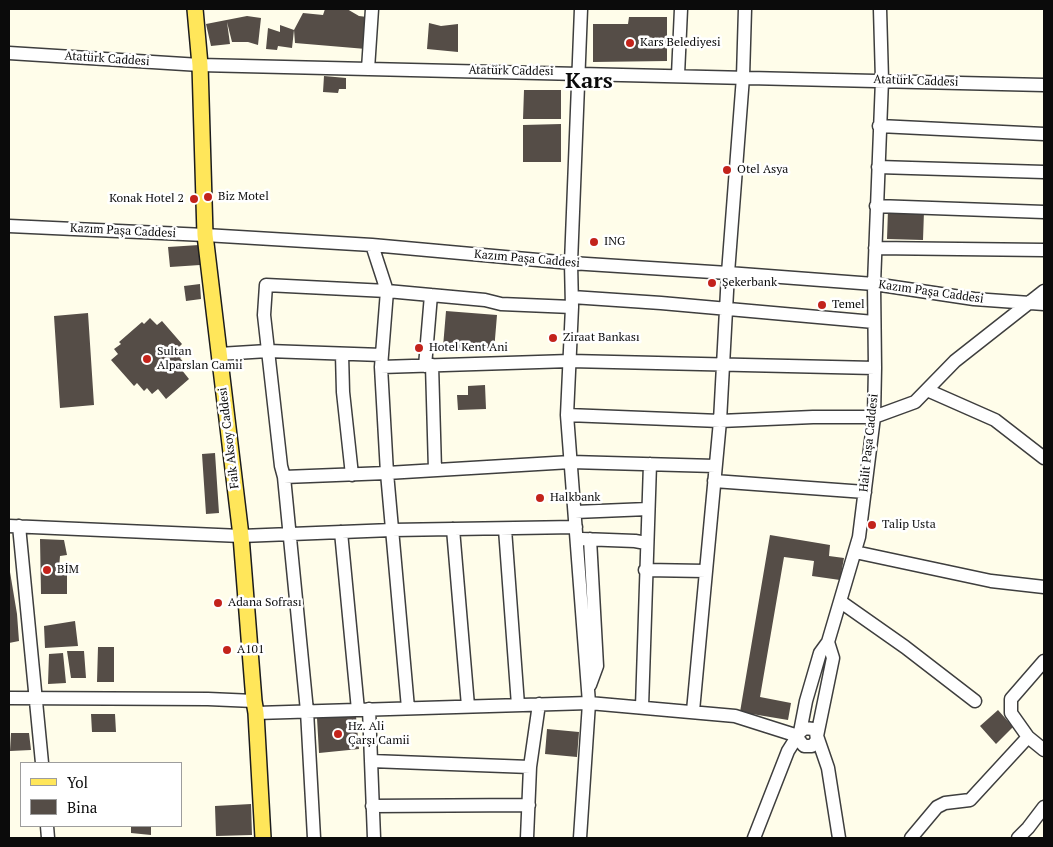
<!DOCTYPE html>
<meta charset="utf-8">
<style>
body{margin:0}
#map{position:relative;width:1053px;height:847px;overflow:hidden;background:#fffdea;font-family:"PT Serif",serif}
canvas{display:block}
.frame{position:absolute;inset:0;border:10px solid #0b0b0b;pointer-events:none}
.legend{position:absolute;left:20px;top:762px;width:162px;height:65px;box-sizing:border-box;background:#fff;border:1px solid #9d9d9d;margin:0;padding:6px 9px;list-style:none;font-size:15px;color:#0b0b0b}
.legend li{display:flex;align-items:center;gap:10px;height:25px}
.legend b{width:25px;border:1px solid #9d9d9d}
</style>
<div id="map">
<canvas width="1053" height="847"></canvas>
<div class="frame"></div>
<ul class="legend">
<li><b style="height:6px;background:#ffe65a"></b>Yol</li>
<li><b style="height:14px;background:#554d47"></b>Bina</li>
</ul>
</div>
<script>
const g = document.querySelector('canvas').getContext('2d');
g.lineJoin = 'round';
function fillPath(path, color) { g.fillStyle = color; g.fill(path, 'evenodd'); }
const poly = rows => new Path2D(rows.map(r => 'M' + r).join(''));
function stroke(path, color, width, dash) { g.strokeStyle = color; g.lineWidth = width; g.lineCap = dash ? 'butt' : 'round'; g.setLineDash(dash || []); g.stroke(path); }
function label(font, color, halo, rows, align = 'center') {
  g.font = font + ' "PT Serif",serif'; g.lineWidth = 5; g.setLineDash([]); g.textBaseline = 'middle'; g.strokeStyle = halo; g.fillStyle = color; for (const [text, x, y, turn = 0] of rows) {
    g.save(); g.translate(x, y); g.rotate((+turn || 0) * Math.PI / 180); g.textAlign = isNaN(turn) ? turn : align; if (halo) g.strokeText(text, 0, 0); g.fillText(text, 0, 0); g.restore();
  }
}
fillPath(poly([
 [325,9,347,9,359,16,367,17,366,49,295,43,294,30,292,48,278,46,277,50,266,49,268,28,280,32,280,25,294,30,303,13,323,15],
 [247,16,261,18,258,45,248,42,232,42,227,22,230,44,211,46,206,24],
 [629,17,667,17,667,61,593,62,593,24,628,24],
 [429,23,441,26,458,24,458,52,427,49],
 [324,76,346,78,346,89,339,89,338,93,323,92],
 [524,90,561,90,561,119,523,119],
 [561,124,561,162,523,162,523,125],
 [888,210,924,211,923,240,887,239],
 [199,245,200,265,170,267,168,247],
 [200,284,201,299,186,301,184,286],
 [446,311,497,315,494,351,443,347],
 [88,313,94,405,60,408,54,316],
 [150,318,157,325,162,321,182,344,178,348,184,355,180,358,186,365,181,369,189,379,166,399,158,389,152,394,147,388,144,391,137,383,134,386,111,360,118,354,114,349,121,344,119,342,142,322,144,324],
 [485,385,486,409,458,410,457,395,468,395,468,386],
 [215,453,219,513,206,514,202,454],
 [770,535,830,545,829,556,844,558,840,580,812,576,814,561,784,557,760,697,791,703,788,720,740,712],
 [40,539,64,540,67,555,60,556,59,568,67,570,67,594,41,594],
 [9,566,17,614,19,641,9,643],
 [75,621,78,646,45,648,44,626],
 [98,647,114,647,114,682,97,682],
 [67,651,84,651,86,678,71,678],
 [63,653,66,683,48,684,49,654],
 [998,710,1013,727,996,744,980,726],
 [91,714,115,714,116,732,92,732],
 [356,716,359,749,319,753,317,718],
 [547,729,579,732,577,757,545,754],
 [11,733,29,733,31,750,10,751],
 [251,804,252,835,216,836,215,806],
 [131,826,151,826,151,835,131,833]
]), '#554d47');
const minor = poly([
 [9,53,200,65,1044,85],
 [368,69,372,9],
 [678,75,681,9],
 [879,126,1044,134],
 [878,167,1044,172],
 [876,206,1044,212],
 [9,226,205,235,372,245,571,263,728,273,874,284,974,299,1044,304],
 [372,245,387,291,381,367,387,473,408,708],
 [875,248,1044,250],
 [572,297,661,303,874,322],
 [219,354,268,351,382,355],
 [342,354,343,392,352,475],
 [432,365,435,470],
 [425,366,431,295],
 [381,367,570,361,875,368],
 [927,390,995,420,1044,458],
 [567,415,720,421,813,417,874,417,915,402,955,361,1044,291],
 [284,477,281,466,264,315,266,285,387,291,485,300,501,304,572,307],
 [714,481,865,492],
 [575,512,648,509],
 [9,526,241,536,392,530,576,527],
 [19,526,42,763],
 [453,529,468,706],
 [505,529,518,705],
 [341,532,358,710],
 [582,539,635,541,646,543],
 [590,539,597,666,590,685],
 [855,552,991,581,1044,587],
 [645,570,706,571],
 [841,602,905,647,975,701],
 [1044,661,1011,699,1011,713,1028,737,1044,750],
 [9,698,208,699,254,701],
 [642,707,650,464],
 [369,709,374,838],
 [693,711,720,421,728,273,743,77,745,9],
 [256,713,589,703,735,716,798,736],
 [800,732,806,701,820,653,828,642],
 [371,761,530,767],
 [372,806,529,805],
 [47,826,48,838],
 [314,838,307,711,284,477,387,473,571,462,715,466],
 [527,838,530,767,539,704],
 [580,838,589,703,567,415,572,307,571,263,581,9],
 [754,838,788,751,800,732,805,728,813,729,816,732,817,740,812,746,804,746,799,740,798,736],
 [839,838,828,768,817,736,833,658,828,642,859,537,874,417,875,368,874,284,882,80,880,9],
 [911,838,937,807,945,803,970,800,1028,737],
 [1018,838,1028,828,1044,807]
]);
const major = poly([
 [195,9,200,65,205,235,241,536,254,701,256,713,263,838]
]);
stroke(minor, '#3e3e3e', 15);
stroke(major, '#1c1c1c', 18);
stroke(minor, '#fff', 12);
stroke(major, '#ffe65a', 15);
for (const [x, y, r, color] of [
 [630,43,5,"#c3231b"],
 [727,170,5,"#c3231b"],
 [208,197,5,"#c3231b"],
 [194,199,5,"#c3231b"],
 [594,242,5,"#c3231b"],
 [712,283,5,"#c3231b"],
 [822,305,5,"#c3231b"],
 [553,338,5,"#c3231b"],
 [419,348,5,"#c3231b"],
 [147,359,5,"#c3231b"],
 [540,498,5,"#c3231b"],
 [872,525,5,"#c3231b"],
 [47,570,5,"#c3231b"],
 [218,603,5,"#c3231b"],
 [227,650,5,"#c3231b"],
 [338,734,5,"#c3231b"]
]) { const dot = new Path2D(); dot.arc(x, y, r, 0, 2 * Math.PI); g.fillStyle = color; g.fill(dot); stroke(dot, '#fff', 2); }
label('12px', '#0b0b0b', '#fff', [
 ["Kars Belediyesi",640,43],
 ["Otel Asya",737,170],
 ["Biz Motel",218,197],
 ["Konak Hotel 2",184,199,"right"],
 ["ING",604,242],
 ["Şekerbank",722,283],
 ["Temel",832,305],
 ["Ziraat Bankası",563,338],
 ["Hotel Kent Ani",429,348],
 ["Sultan",157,352],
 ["Alparslan Camii",157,366],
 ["Halkbank",550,498],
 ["Talip Usta",882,525],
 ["BİM",57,570],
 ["Adana Sofrası",228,603],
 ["A101",237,650],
 ["Hz. Ali",348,727],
 ["Çarşı Camii",348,741]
], 'left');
label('12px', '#0b0b0b', '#fff', [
 ["Atatürk Caddesi",107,59,4],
 ["Atatürk Caddesi",511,71,1],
 ["Atatürk Caddesi",916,81,2],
 ["Kazım Paşa Caddesi",123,231,3],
 ["Kazım Paşa Caddesi",527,259,5],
 ["Kazım Paşa Caddesi",931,292,8],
 ["Faik Aksoy Caddesi",229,438,-97],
 ["Halit Paşa Caddesi",869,443,-84]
]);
label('bold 22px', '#0b0b0b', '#fff', [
 ["Kars",589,82]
]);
</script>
